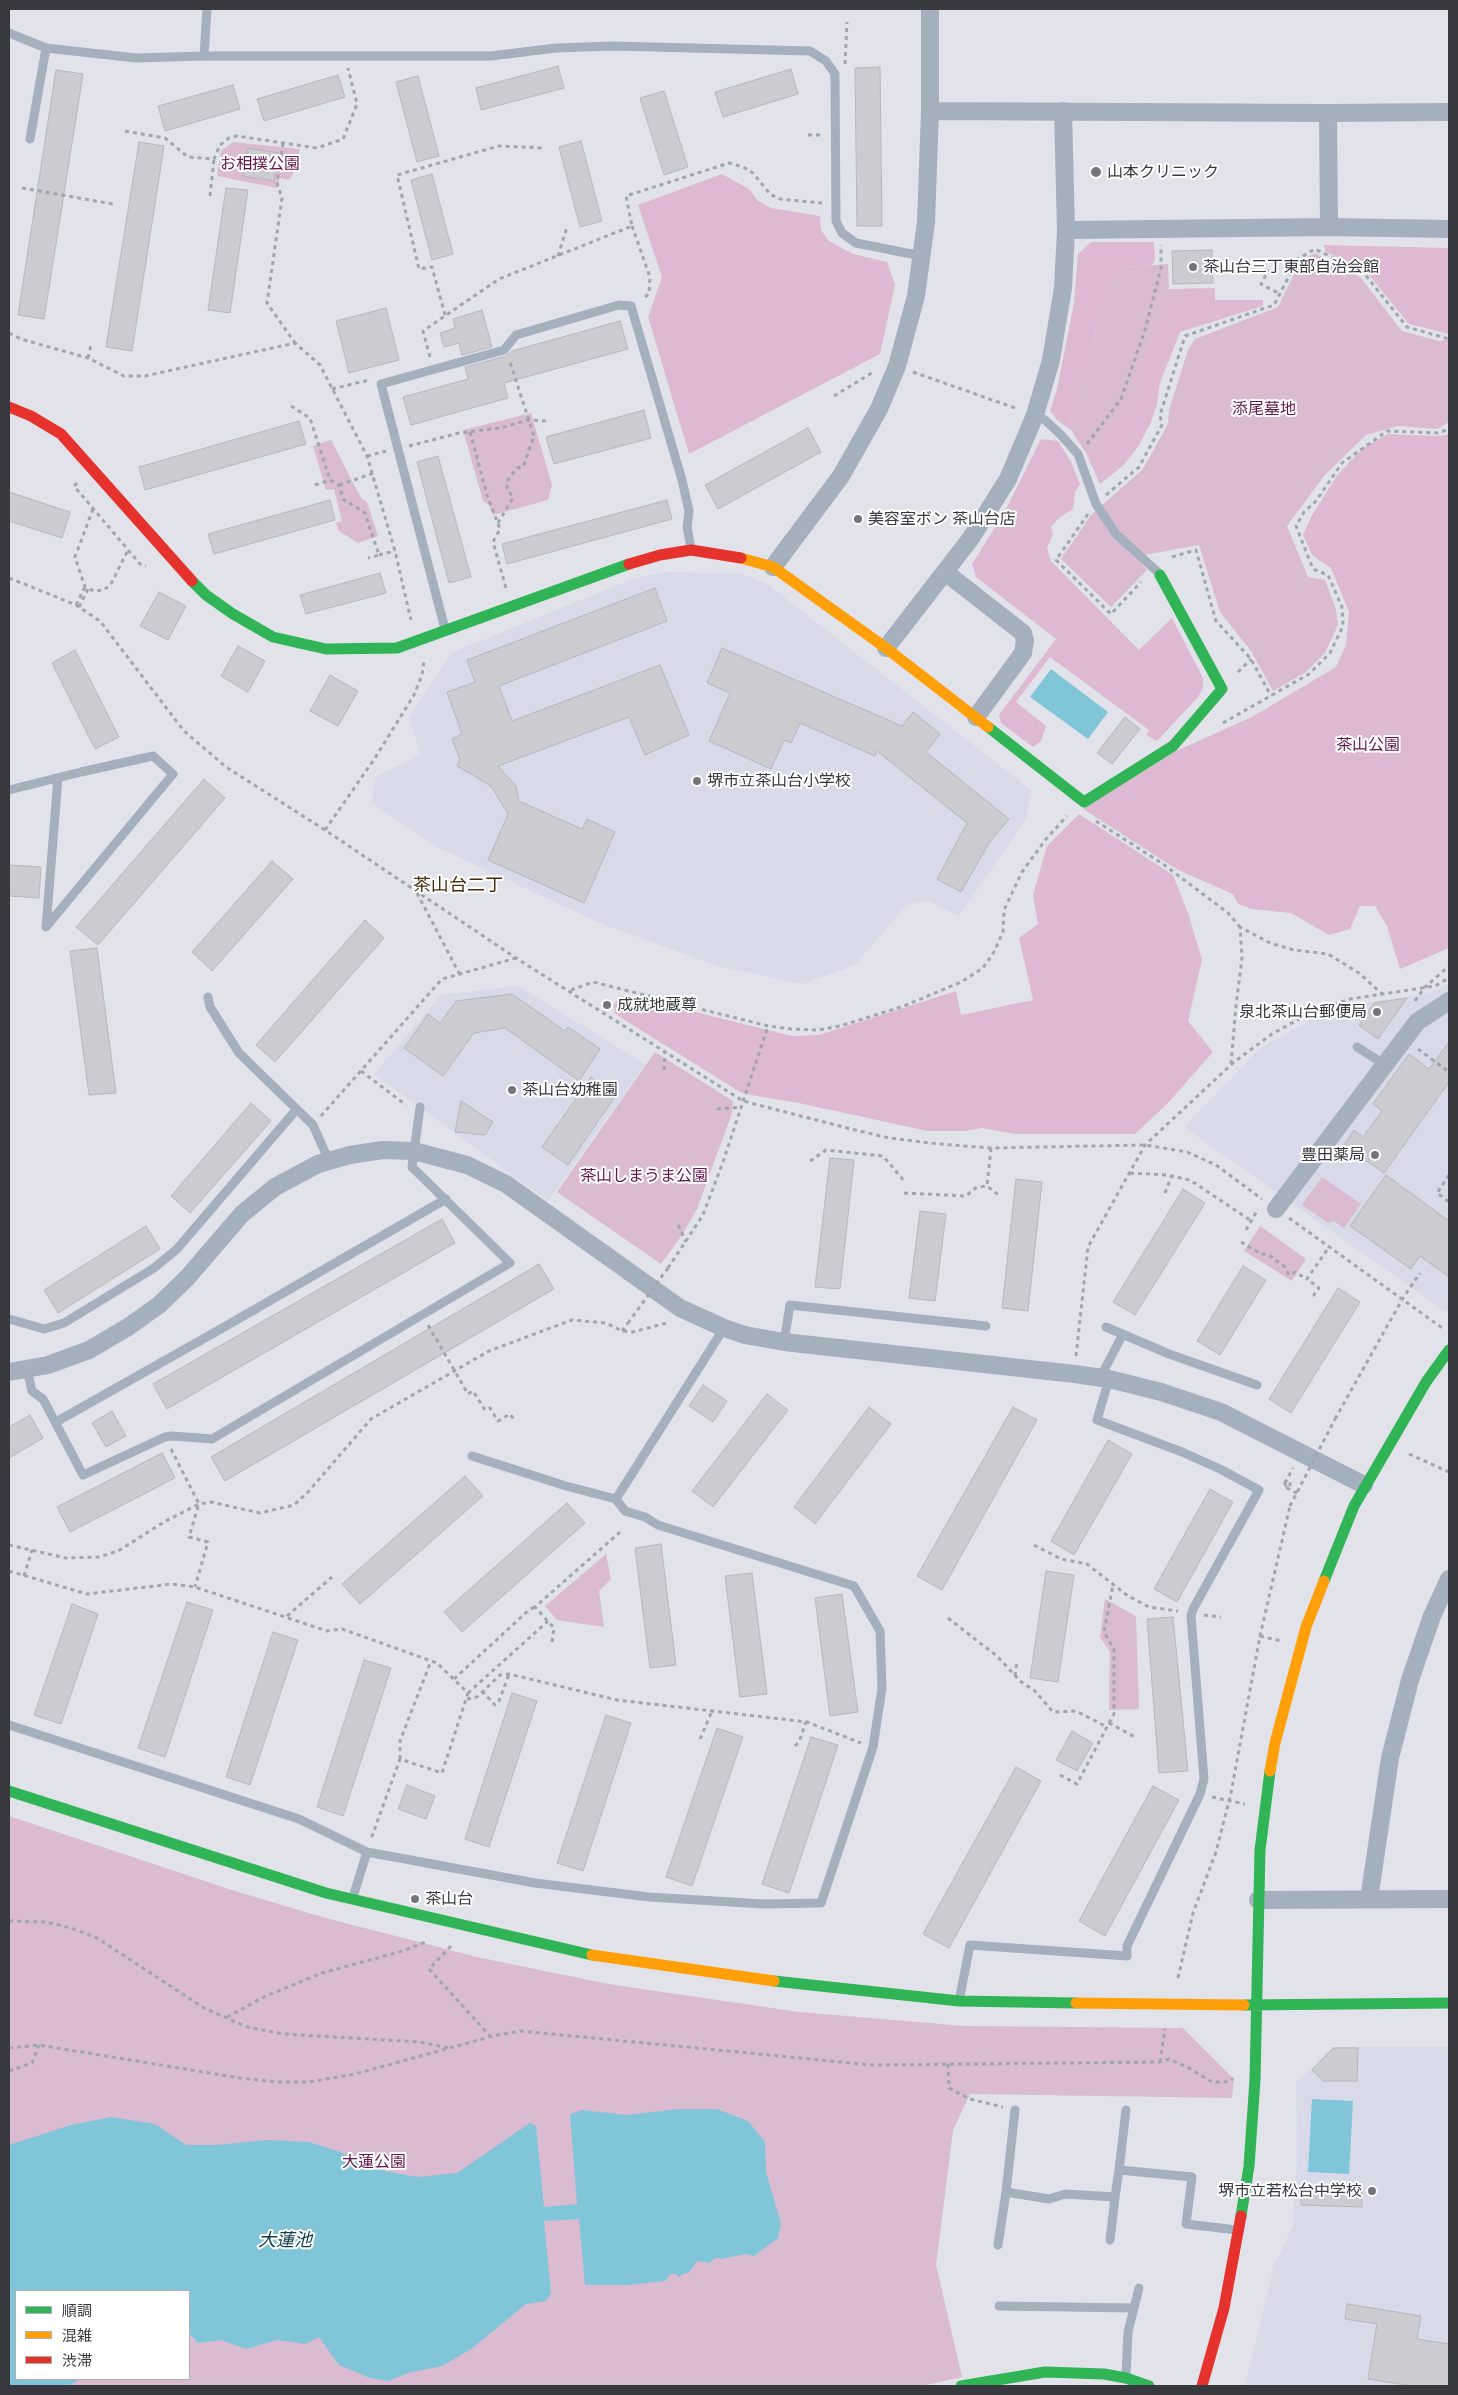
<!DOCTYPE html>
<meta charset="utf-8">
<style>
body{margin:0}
#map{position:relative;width:1458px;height:2395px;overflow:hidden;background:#e2e2ea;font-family:"IBM Plex Sans","Noto Sans JP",sans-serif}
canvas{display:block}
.frame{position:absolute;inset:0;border:10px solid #38393e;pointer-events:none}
.legend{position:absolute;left:15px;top:2290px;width:175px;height:90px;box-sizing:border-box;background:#fff;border:1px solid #afb0b2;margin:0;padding:6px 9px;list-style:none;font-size:15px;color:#38393e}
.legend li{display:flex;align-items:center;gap:10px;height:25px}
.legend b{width:25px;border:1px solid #afb0b2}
</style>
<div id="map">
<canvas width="1458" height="2395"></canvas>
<div class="frame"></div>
<ul class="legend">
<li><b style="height:6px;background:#30b455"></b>順調</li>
<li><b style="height:6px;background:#ff9f0a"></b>混雑</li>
<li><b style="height:6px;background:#e5322d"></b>渋滞</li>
</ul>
</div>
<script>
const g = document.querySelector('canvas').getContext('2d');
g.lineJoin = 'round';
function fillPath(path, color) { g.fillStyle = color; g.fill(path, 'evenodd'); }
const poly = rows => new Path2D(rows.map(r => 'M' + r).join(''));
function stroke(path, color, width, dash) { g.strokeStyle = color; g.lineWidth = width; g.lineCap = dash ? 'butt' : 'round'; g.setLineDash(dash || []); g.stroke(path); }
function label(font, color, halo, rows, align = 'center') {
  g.font = font + ' "IBM Plex Sans","Noto Sans JP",sans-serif'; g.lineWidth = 4; g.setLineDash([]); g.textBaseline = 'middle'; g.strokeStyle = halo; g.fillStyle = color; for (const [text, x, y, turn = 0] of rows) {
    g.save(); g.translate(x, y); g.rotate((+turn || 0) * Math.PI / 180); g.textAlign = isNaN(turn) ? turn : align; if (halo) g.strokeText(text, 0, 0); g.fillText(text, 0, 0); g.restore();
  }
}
fillPath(poly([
 [670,572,743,574,767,584,1031,790,1026,819,959,916,928,901,906,905,855,965,802,984,718,966,600,923,437,847,372,803,375,777,421,755,409,718,451,653,635,578],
 [1449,983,1449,1308,1446,1312,1184,1127,1261,1048,1309,1021,1352,1005,1429,993],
 [518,986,645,1064,548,1201,374,1074,441,995],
 [1334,2047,1449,2047,1449,2386,1245,2386,1274,2266,1293,2225,1297,2156,1296,2083]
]), '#d8d9e9');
fillPath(poly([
 [233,142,300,149,293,174,289,180,280,178,277,188,217,176,221,151],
 [1315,253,1360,277,1402,331,1439,341,1449,339,1449,422,1437,429,1398,426,1366,435,1324,476,1287,526,1308,577,1325,580,1336,609,1338,625,1325,653,1306,672,1273,691,1251,651,1220,612,1199,545,1144,555,1140,562,1147,570,1111,607,1061,559,1091,515,1143,469,1168,424,1169,410,1188,350,1195,339,1278,307,1301,260],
 [1168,264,1169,289,1148,346,1131,401,1097,446,1092,447,1086,453,1071,430,1072,425,1070,416,1078,383,1093,355,1096,326,1109,284,1129,267],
 [531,413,552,485,548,500,493,515,488,504,483,501,463,430],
 [331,440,361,498,367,502,378,536,358,543,339,531,336,523,342,521,334,489,326,490,313,446],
 [655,1052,733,1101,732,1113,697,1209,682,1235,661,1264,557,1192],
 [1322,1177,1361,1204,1344,1228,1334,1221,1328,1223,1302,1205],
 [1260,1226,1306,1259,1292,1281,1244,1251],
 [606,1554,611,1579,599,1591,604,1627,557,1620,545,1606],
 [1105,1599,1136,1616,1139,1709,1109,1710,1110,1652,1100,1637],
 [9,1816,235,1891,322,1917,477,1957,608,1984,799,2012,964,2026,1183,2028,1234,2079,1232,2098,970,2094,953,2130,936,2265,962,2377,922,2386,9,2386],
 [16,2291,189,2291,189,2379,16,2379]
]), '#dabbd1');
fillPath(poly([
 [722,174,749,189,758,201,771,208,820,216,821,230,829,241,853,254,887,262,895,285,880,354,689,454,648,317,662,277,638,205],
 [1091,242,1154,242,1155,259,1152,265,1129,267,1109,284,1096,326,1093,355,1078,383,1070,416,1072,425,1071,430,1057,420,1050,411,1057,389,1074,303,1078,254],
 [1324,245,1449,248,1449,334,1409,324,1365,270,1326,252],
 [1215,288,1215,300,1263,300,1263,306,1180,332,1160,383,1157,404,1151,422,1139,445,1125,464,1100,484,1086,453,1092,447,1097,446,1131,401,1148,346,1169,289],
 [1388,434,1439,436,1449,434,1449,948,1400,969,1387,926,1375,906,1360,906,1350,929,1329,935,1291,913,1252,909,1238,904,1233,894,1178,870,1083,809,1176,751,1252,717,1336,667,1346,645,1349,612,1331,568,1312,555,1303,535,1311,517,1338,474,1364,447],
 [1041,439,1058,441,1071,462,1080,484,1075,492,1073,509,1059,518,1051,527,1053,534,1047,548,1051,561,1139,650,1172,618,1203,678,1203,688,1198,697,1157,741,1146,735,1149,730,1050,657,1016,702,1046,726,1041,741,1033,747,1001,723,999,715,1056,639,976,577,972,564,1004,513],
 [1079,814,1173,875,1189,916,1202,960,1188,1021,1213,1052,1168,1103,1135,1134,1015,1134,982,1128,965,1131,927,1131,799,1103,751,1095,740,1092,615,1014,614,1006,618,998,627,995,792,1036,819,1035,956,991,961,1015,1033,1000,1019,938,1038,924,1033,895,1047,846]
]), '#deb9d3');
fillPath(poly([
 [1051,669,1108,712,1088,739,1030,697],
 [1312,2099,1353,2101,1349,2174,1308,2172],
 [679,2109,717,2109,748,2121,765,2142,766,2172,781,2224,778,2238,754,2256,746,2254,721,2259,717,2257,709,2263,697,2261,689,2273,684,2273,679,2277,676,2274,671,2274,665,2281,628,2285,585,2285,579,2219,544,2221,551,2293,546,2301,526,2304,471,2349,442,2366,408,2373,388,2381,370,2378,339,2365,319,2337,305,2344,277,2340,246,2349,221,2340,198,2343,189,2333,189,2291,16,2291,16,2379,80,2379,68,2386,9,2386,9,2145,71,2125,111,2117,155,2124,186,2145,216,2145,268,2140,309,2142,343,2153,375,2169,417,2177,457,2173,530,2123,536,2126,544,2207,577,2204,570,2115,582,2110,626,2115]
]), '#81c5d8');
const building = poly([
 [558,66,564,88,481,110,476,88,558,66],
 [880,67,882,226,857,226,855,68,880,67],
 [791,69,798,94,723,117,715,92,791,69],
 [56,70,83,74,44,319,18,315,56,70],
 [338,75,345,97,264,121,257,99,338,75],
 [418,76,439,156,417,162,396,82,418,76],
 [233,85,240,109,165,131,158,106,233,85],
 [664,91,688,167,664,175,640,98,664,91],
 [581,141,602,221,580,227,559,147,581,141],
 [139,142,164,146,132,351,106,347,139,142],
 [248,148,279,153,274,181,243,176,248,148],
 [432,174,453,254,432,260,411,180,432,174],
 [226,188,248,190,230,313,208,310,226,188],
 [1212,250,1213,283,1173,284,1172,251,1212,250],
 [386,308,399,360,349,373,336,321,386,308],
 [482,310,492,347,462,355,459,343,444,347,440,333,455,328,453,319,482,310],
 [620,321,628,349,504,383,508,398,411,425,403,397,468,379,465,367,506,356,512,351,620,321],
 [644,410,651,438,554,464,546,437,644,410],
 [299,421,306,444,145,490,139,467,299,421],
 [808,428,821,452,718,509,705,485,808,428],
 [438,456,471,577,449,583,417,462,438,456],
 [9,492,70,512,62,538,9,521,9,492],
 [330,500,335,520,214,554,208,534,330,500],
 [667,500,672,519,507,564,502,544,667,500],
 [380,573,386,593,306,614,300,595,380,573],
 [655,588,667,621,499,686,512,721,660,665,689,735,645,755,629,717,498,766,516,786,519,801,582,829,587,819,615,832,584,903,488,860,508,814,491,786,457,766,460,760,452,739,462,734,447,692,475,682,467,660,655,588],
 [159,592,186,606,168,640,140,626,159,592],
 [238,646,265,661,248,692,221,676,238,646],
 [722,648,902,726,913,712,940,734,926,752,1009,819,989,843,961,892,937,879,967,823,877,751,875,756,800,723,791,743,784,740,771,769,709,741,730,693,707,683,722,648],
 [75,650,119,737,95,749,52,663,75,650],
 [330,675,358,691,338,726,310,711,330,675],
 [1125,717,1140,729,1112,764,1097,753,1125,717],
 [204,779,225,798,98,945,76,927,204,779],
 [272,861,293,879,212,971,192,952,272,861],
 [9,865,41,867,39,898,9,896,9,865],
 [365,920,384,938,275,1062,256,1045,365,920],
 [97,948,116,1093,89,1095,70,951,97,948],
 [512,994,565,1031,568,1027,600,1049,579,1081,505,1028,474,1033,443,1076,404,1048,428,1014,440,1023,456,1001,512,994],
 [1407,998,1378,1039,1359,1025,1374,1003,1407,998],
 [1449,1042,1449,1082,1384,1173,1344,1145,1354,1130,1363,1137,1373,1123,1382,1111,1373,1104,1409,1054,1429,1069,1449,1042],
 [591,1077,616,1095,568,1165,542,1147,591,1077],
 [461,1101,493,1122,485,1135,455,1132,461,1101],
 [251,1103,271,1121,190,1213,171,1196,251,1103],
 [830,1158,854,1160,840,1289,815,1287,830,1158],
 [1386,1175,1449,1221,1449,1277,1420,1256,1411,1269,1350,1226,1386,1175],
 [1016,1179,1042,1182,1028,1311,1002,1308,1016,1179],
 [1183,1189,1205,1203,1135,1315,1113,1302,1183,1189],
 [920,1211,946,1214,935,1301,909,1298,920,1211],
 [442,1219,455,1243,167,1409,153,1384,442,1219],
 [146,1226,160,1249,58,1313,44,1290,146,1226],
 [539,1264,554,1289,225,1481,211,1457,539,1264],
 [1243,1266,1266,1280,1220,1355,1197,1341,1243,1266],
 [1338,1288,1360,1302,1291,1413,1269,1399,1338,1288],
 [703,1385,727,1401,713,1422,689,1406,703,1385],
 [767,1394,788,1410,713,1507,692,1491,767,1394],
 [869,1407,891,1424,815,1524,794,1507,869,1407],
 [1013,1407,1037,1420,942,1590,917,1576,1013,1407],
 [112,1411,126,1436,106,1447,92,1423,112,1411],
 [30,1415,43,1438,9,1458,9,1427,30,1415],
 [1108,1440,1132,1454,1074,1555,1051,1541,1108,1440],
 [162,1453,175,1478,70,1532,57,1507,162,1453],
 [465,1476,483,1496,360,1604,342,1584,465,1476],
 [1210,1489,1233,1502,1177,1602,1154,1589,1210,1489],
 [567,1503,585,1523,462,1632,444,1612,567,1503],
 [661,1544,676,1665,650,1668,635,1548,661,1544],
 [1046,1571,1074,1575,1058,1682,1030,1678,1046,1571],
 [752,1573,767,1694,740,1697,725,1576,752,1573],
 [842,1594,858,1712,830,1716,815,1598,842,1594],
 [187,1602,213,1610,165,1757,138,1748,187,1602],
 [72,1604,98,1614,61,1724,34,1715,72,1604],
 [1173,1617,1188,1771,1159,1773,1147,1619,1173,1617],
 [273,1632,298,1640,250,1785,226,1777,273,1632],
 [364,1660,391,1668,343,1816,317,1807,364,1660],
 [512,1693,537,1701,489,1847,465,1839,512,1693],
 [606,1715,631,1723,583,1871,557,1863,606,1715],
 [717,1728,743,1737,692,1886,666,1877,717,1728],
 [1072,1731,1093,1743,1077,1771,1056,1760,1072,1731],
 [811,1737,838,1745,789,1893,762,1884,811,1737],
 [1016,1767,1041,1781,949,1948,923,1934,1016,1767],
 [407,1785,435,1796,426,1819,398,1809,407,1785],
 [1153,1786,1179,1800,1105,1936,1079,1921,1153,1786],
 [1333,2048,1358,2048,1357,2081,1323,2081,1312,2070,1333,2048],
 [1301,2187,1362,2189,1362,2207,1301,2205,1301,2187],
 [1347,2304,1421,2316,1417,2339,1449,2344,1449,2386,1412,2386,1368,2379,1377,2324,1345,2319,1347,2304]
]);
fillPath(building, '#cccbd1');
stroke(building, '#b7b6bc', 1);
stroke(poly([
 [845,64,847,22],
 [125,131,165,138,188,157,214,159,220,145,229,138,237,136,317,148,343,139,357,104,348,68],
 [808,135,822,135],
 [283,143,277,183,282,198,267,303,295,343],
 [22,188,113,204],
 [210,196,214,159],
 [632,226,650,277,649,294,642,299],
 [558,256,567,227],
 [1265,270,1268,271,1261,284,1280,294],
 [445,315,432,267,419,269,397,175,499,146,544,148],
 [9,333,21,339,88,358,124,376,145,376,295,343,320,365,367,456,395,551,411,620],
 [430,357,423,331,499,279,632,226,626,196,729,163,743,167,753,173,770,194,780,199,822,203],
 [88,358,91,345],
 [913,372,1018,409],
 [332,389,369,380],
 [834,396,875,371],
 [291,406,310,418,330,480,339,485,343,499,365,513,379,555,368,558],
 [470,432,487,495,500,529,493,542,506,588],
 [1087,444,1121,399,1145,330,1161,268,1161,245],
 [409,446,459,433,500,428,528,420,546,421],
 [367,456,386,451],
 [77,483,74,486,140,564,146,566],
 [315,485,330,480],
 [339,485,374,473],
 [1106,495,1139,467,1162,425,1160,415,1185,336,1274,305,1298,259,1315,249,1363,272,1407,327,1449,339],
 [93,509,75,557,85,587,94,591,104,590,111,584,128,550],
 [1088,514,1056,560,1111,614,1141,582],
 [498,523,513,498,507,488,507,481,517,468,523,467,534,436,510,362],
 [379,555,395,551],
 [1172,557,1196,550,1216,621,1251,659,1271,696],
 [9,578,76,605,100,621,184,731,226,767,325,830,516,958,743,1101,851,1129,889,1138,939,1144,991,1148,1145,1145,1187,1152,1216,1165,1262,1199],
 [76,605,85,587],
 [79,607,88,589],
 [1238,672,1251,659],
 [1223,723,1309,674,1330,653,1343,626,1342,607,1328,575,1313,569,1296,526,1304,512,1316,501,1342,463,1387,431,1438,433,1449,429],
 [1096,821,1163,864,1228,913,1240,927],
 [325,830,375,758,414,695,422,675,424,661],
 [417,893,460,975],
 [571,990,593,982,768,1026,791,1029,818,1030,840,1026,904,1006,961,982,983,968,994,952,1003,932,1004,910,1022,872,1046,839,1067,816],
 [1415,1001,1425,987,1449,966],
 [1418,1049,1449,1072],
 [1231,1064,1236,1006,1242,958,1240,927,1270,943,1294,950,1328,954,1359,973,1382,994],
 [664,1070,665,1053],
 [361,1071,406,1105],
 [717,1109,742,1107],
 [321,1116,442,979,516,958],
 [991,1148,987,1186,1000,1196],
 [810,1161,826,1150,883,1156,905,1182],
 [1130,1173,1167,1175,1190,1180,1250,1220],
 [1449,1175,1437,1193,1449,1202],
 [904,1193,966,1196,977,1187,987,1186],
 [1165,1193,1171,1177],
 [1289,1218,1445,1330],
 [678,1225,686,1242],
 [1246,1230,1258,1209],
 [1241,1242,1261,1254,1267,1254,1284,1266,1289,1275,1295,1272,1307,1279],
 [668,1268,703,1215,723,1162,768,1026],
 [1313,1296,1319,1288,1307,1279,1329,1247],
 [428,1325,468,1394,473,1391,485,1410,490,1408,498,1421,510,1414,515,1421],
 [622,1331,628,1323],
 [1076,1356,1088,1247,1145,1145,1234,1062,1272,1034,1310,1013,1350,999,1435,986,1449,978],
 [1335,1419,1403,1298,1420,1273],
 [171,1449,199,1504,189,1537,208,1542,195,1587],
 [1409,1454,1449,1472],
 [1285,1483,1293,1468],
 [9,1545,66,1558,99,1557,118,1551,164,1522,199,1504,211,1502,260,1513,294,1505,308,1492,371,1419,489,1351,572,1320,606,1323,622,1331,633,1332,670,1322],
 [1034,1545,1061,1559,1087,1564,1128,1596,1149,1607,1178,1611],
 [9,1571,87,1594,172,1584,195,1587,327,1631,342,1629,437,1663,468,1693,442,1773,400,1759,371,1839],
 [24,1576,32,1550],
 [1204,1615,1221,1617],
 [287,1616,332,1577],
 [948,1618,998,1657,1020,1681,1035,1691,1053,1712,1076,1711,1107,1727],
 [1260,1636,1281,1641],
 [552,1642,554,1628,535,1607,620,1532],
 [1015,1676,1017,1662],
 [454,1679,530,1609,535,1607],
 [482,1691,495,1705,499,1701,509,1674],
 [468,1693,548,1621],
 [467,1699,477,1697,500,1675,509,1674,617,1700,807,1722,861,1743],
 [1109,1723,1114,1714,1114,1649,1104,1632,1113,1585],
 [700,1739,712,1711],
 [795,1746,799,1742,806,1722],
 [400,1759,400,1741,431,1661],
 [1060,1775,1077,1784,1109,1723,1135,1737],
 [1212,1797,1245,1804],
 [9,1921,46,1922,71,1928,97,1938,204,2008,247,2027,283,2034,420,2042,449,2048],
 [451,1946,429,1969,491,2037],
 [1178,1978,1193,1913,1216,1852,1231,1793,1260,1636,1290,1506],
 [227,2017,266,1996,322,1973,406,1950,428,1941],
 [9,2048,39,2045,240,2078,276,2082,309,2082,355,2074,497,2035,521,2031,872,2065,1160,2062,1169,2059,1189,2068,1212,2082,1225,2082,1233,2079],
 [1160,2062,1165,2029],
 [948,2064,949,2088,970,2099,1003,2107],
 [9,2071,32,2063,39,2045]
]), '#a0a6af', 3, [4, 4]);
stroke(poly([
 [9,33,46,48,136,58,204,56,491,56,556,48,613,46,810,51,826,61,835,74,836,221,842,233,856,243,922,256],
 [204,56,207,9],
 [30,139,46,48],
 [1035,415,1045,420,1060,434,1078,454,1096,504,1116,534,1160,574],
 [445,629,381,384,504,350,516,335,619,305,631,306,682,480,689,511,687,527,691,548],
 [9,790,81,772,153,756,173,774,46,927,58,778],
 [208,997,210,1007,239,1053,313,1125,329,1161],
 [1357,1047,1384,1064],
 [9,1319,44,1329,64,1323,154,1268,177,1249,296,1110],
 [1106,1327,1169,1354,1257,1385],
 [784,1342,790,1305,986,1326],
 [27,1369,32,1391,43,1399,83,1475,165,1437,172,1436,212,1439,510,1263,412,1167,420,1107],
 [1100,1378,1123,1334],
 [56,1422,226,1326,446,1199],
 [472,1456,566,1486,616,1499],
 [9,1725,299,1819,367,1852,535,1883,649,1897,764,1904,821,1903,873,1747,882,1688,880,1631,854,1586,658,1525,645,1517,625,1511,616,1499,724,1328],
 [353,1897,367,1852],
 [959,2001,970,1945,1127,1956,1127,1946,1200,1794,1204,1779,1191,1616,1193,1609,1259,1490,1220,1469,1182,1452,1097,1420,1109,1379],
 [1015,2110,1006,2192,1049,2199,1065,2194,1115,2197,1119,2170,1192,2177,1186,2224,1237,2230],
 [1119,2170,1126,2110],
 [1110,2240,1115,2197],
 [998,2245,1006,2192],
 [999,2306,1134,2308],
 [1126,2375,1128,2332,1139,2288]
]), '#a4b0bd', 9);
stroke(poly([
 [930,111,1328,113,1449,112],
 [1328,113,1329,227],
 [1066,230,1329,227,1449,229],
 [773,567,841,476,879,409,897,366,916,296,926,222,930,111,930,9],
 [945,572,1023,633,1025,641,1023,653,976,717],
 [886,648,971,538,1008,479,1035,415,1051,360,1063,288,1066,230,1063,111],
 [1276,1209,1417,1022,1449,1001],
 [9,1372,48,1365,89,1350,128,1327,159,1305,187,1278,242,1214,275,1187,318,1164,350,1155,383,1150,414,1151,467,1165,506,1184,680,1308,724,1328,745,1335,784,1342,1075,1374,1109,1379,1161,1392,1221,1412,1364,1485],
 [1369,1899,1390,1758,1410,1680,1432,1616,1449,1579],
 [1258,1900,1449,1899]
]), '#a4b0bd', 18);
stroke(poly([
 [192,581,206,595,233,614,273,637,326,649,397,648,629,564],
 [988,727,1084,802,1173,746,1222,689,1160,575],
 [1324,1581,1354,1506,1426,1382,1449,1350],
 [9,1791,326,1893,592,1955],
 [774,1981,959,2001,1076,2003],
 [1244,2005,1449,2003],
 [1241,2216,1249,2166,1255,2080,1260,1850,1270,1771],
 [961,2386,1045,2372,1104,2374,1126,2378,1149,2386]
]), '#30b455', 11);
stroke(poly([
 [741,558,773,567,886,648,988,727],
 [1270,1771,1275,1743,1306,1627,1324,1581],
 [592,1955,774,1981],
 [1076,2003,1244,2005]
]), '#ff9f0a', 11);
stroke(poly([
 [9,407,31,416,61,434,192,581],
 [629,564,660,555,691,550,741,558],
 [1202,2386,1224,2308,1241,2216]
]), '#e5322d', 11);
stroke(poly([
 [628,1323,668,1268],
 [1285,1483,1286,1486,1290,1487,1290,1482,1285,1482,1285,1487,1297,1493],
 [1290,1506,1335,1419]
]), '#a0a6af', 3, [4, 4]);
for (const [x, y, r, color] of [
 [1096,172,6,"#74747a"],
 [1193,267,5,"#74747a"],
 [858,519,5,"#74747a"],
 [697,781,5,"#74747a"],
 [607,1005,5,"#74747a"],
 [1377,1012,5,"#74747a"],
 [512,1090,5,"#74747a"],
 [1375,1155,5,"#74747a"],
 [415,1899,5,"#74747a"],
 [1372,2191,5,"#74747a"]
]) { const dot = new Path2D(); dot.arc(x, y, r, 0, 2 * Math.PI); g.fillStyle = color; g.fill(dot); stroke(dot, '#fff', 2); }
label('16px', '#64154d', '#fff', [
 ["お相撲公園",260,164],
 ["添尾墓地",1264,409],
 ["茶山公園",1368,745],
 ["茶山しまうま公園",644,1176],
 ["大蓮公園",374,2162]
]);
label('16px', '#38393e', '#fff', [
 ["山本クリニック",1107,172],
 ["茶山台三丁東部自治会館",1203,267],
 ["美容室ボン 茶山台店",868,519],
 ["堺市立茶山台小学校",707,781],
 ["成就地蔵尊",617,1005],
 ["泉北茶山台郵便局",1367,1012,"right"],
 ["茶山台幼稚園",522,1090],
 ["豊田薬局",1365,1155,"right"],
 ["茶山台",425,1899],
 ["堺市立若松台中学校",1362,2191,"right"]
], 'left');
label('18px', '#442e09', '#fff', [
 ["茶山台二丁",458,886]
]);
label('italic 18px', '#133f4a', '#fff', [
 ["大蓮池",285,2241]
]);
</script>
